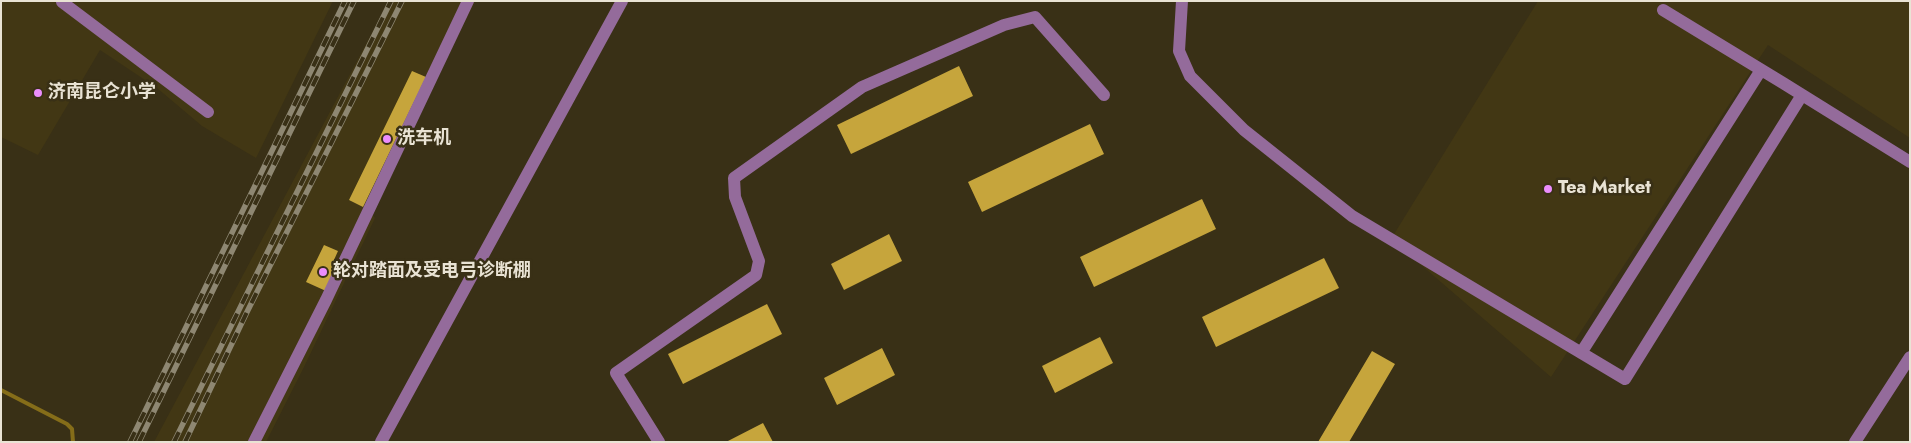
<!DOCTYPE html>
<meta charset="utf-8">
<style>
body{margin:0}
#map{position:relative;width:1911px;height:443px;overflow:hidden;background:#393016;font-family:Jost,sans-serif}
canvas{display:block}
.frame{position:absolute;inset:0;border:2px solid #e9e3d4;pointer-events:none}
</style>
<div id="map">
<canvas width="1911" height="443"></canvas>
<div class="frame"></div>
</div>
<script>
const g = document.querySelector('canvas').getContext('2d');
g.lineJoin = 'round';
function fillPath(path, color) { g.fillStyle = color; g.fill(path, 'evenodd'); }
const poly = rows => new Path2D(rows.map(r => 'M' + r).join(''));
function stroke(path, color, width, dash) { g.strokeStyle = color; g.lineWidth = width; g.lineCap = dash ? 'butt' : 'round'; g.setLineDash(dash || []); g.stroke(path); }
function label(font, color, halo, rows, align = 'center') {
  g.font = font + ' Jost,"Noto Sans SC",sans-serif'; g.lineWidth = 5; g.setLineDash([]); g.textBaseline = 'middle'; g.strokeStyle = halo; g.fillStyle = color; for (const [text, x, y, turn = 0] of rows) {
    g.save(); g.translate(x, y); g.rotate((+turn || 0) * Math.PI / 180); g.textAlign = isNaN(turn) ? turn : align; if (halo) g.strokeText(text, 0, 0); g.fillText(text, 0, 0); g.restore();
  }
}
fillPath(poly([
 [1,1,333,1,256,158,202,126,157,88,100,50,38,155,1,137],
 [389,1,475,1,370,212,375,218,304,367,266,442,154,442],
 [1538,1,1910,1,1910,138,1768,45,1551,377,1391,239]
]), '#423714');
stroke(poly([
 [1,390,67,424,72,429,73,442]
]), '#856d19', 4);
fillPath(poly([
 [959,66,973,96,851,154,837,125],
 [412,71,426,77,363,207,349,200],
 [1090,124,1104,154,982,212,968,182],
 [1202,199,1216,229,1094,287,1080,257],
 [889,234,902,261,844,290,831,264],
 [324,245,338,251,334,260,340,263,326,291,306,282],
 [1324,258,1339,288,1216,347,1202,317],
 [767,304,782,334,683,384,668,354],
 [1100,337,1113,363,1055,393,1042,366],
 [882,348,895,375,837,405,824,378],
 [1372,351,1395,364,1349,442,1318,442],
 [763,423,773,442,726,442]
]), '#c6a53c');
stroke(poly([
 [1182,1,1179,51,1190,76,1244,130,1352,216,1625,379,1802,95],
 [62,2,208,112],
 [1663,10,1783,83,1910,162],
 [1581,353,1761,70],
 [254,442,326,300,468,1],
 [381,442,622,1],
 [659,442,616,373,756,275,759,261,735,197,734,178,862,87,1004,25,1035,17,1104,95],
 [1855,442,1910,357]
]), '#946b9b', 12);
const rail = poly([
 [130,442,345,1],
 [139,442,354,1],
 [174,442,391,1],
 [185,442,247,312,402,1]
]);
stroke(rail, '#8e8772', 5.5);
stroke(rail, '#393016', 4, [11]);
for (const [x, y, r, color] of [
 [38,93,5,"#eb8dfc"],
 [387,139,5,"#eb8dfc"],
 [1548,189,5,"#eb8dfc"],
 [323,272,5,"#eb8dfc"]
]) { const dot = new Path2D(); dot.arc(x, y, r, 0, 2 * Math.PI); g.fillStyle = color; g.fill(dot); stroke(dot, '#393016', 2); }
label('bold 18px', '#e9e3d4', '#393016', [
 ["济南昆仑小学",48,93],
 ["洗车机",397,139],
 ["Tea Market",1558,189],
 ["轮对踏面及受电弓诊断棚",333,272]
], 'left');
</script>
